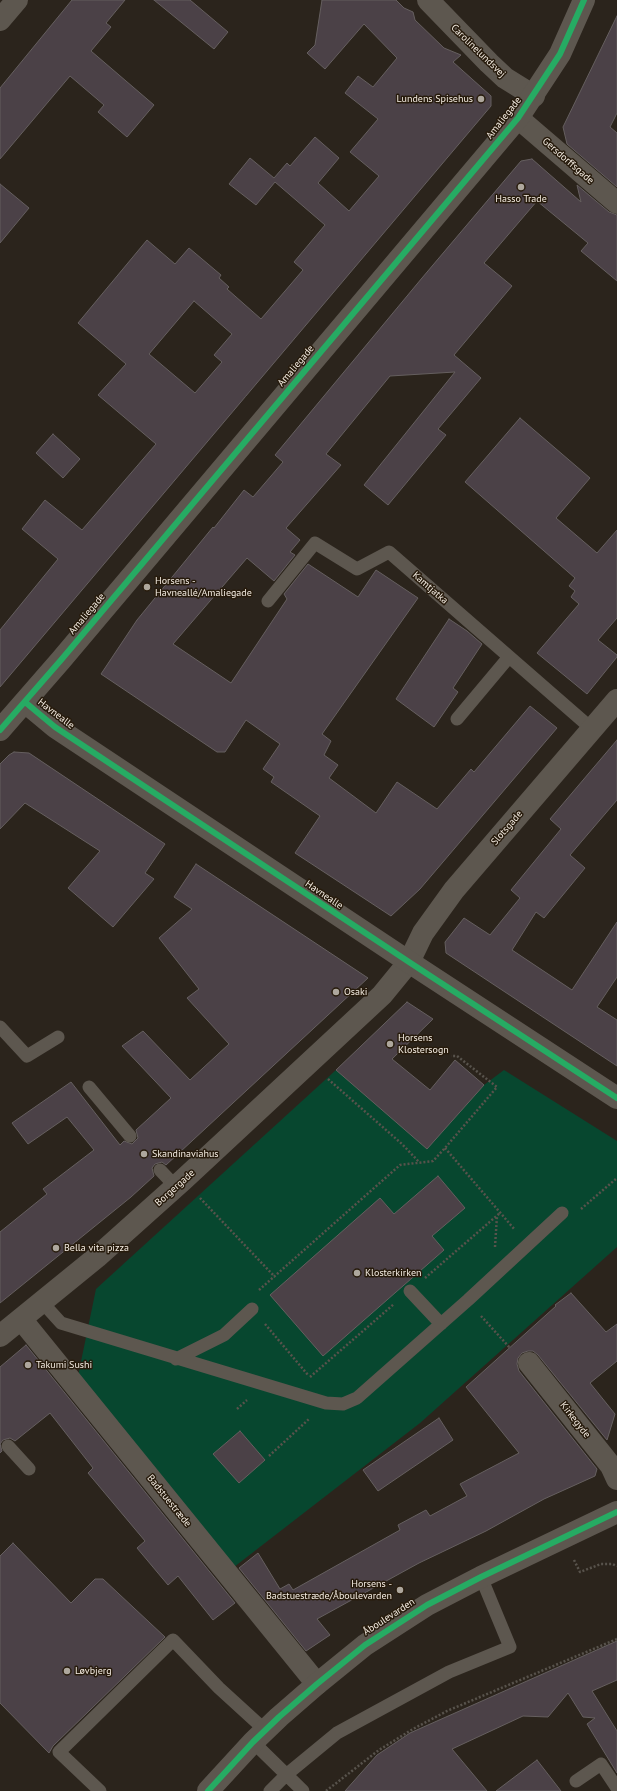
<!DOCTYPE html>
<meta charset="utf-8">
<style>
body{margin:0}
canvas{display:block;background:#2b241c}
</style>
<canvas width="617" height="1791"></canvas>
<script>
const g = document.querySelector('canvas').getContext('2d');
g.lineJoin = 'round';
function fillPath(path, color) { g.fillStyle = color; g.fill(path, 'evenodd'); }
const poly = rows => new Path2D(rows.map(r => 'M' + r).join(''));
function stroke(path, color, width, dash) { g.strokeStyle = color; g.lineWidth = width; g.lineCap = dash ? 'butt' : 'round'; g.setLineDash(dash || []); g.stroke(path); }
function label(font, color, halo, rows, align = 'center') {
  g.font = font + ' "PT Sans",sans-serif'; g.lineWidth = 3; g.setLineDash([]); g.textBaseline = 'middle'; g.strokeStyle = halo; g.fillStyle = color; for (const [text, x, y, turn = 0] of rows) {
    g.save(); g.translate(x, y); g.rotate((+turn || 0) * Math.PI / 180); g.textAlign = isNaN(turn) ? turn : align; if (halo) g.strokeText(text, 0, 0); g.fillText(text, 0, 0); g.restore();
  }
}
fillPath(poly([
 [336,1070,427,1148,484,1085,504,1070,617,1141,617,1247,420,1423,234,1567,78,1376,96,1289]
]), '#07472f');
const building = poly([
 [72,0,125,0,106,23,111,27,91,51,154,105,127,137,98,112,104,105,70,76,0,159,0,88,72,0],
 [154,0,190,0,228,32,214,49,154,0],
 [322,0,396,0,404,8,413,12,415,20,444,48,461,55,453,62,491,96,491,106,0,687,0,630,58,559,22,529,45,500,82,530,156,444,98,395,126,364,78,323,147,240,175,264,189,248,221,275,219,278,229,287,227,289,261,319,303,270,294,262,325,225,275,182,256,205,229,184,250,158,274,178,287,163,290,166,315,137,339,158,318,183,349,211,379,176,350,152,378,119,345,93,358,76,373,87,397,58,364,24,325,69,307,53,315,45,322,0],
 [194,301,232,334,214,355,222,362,195,393,149,354,194,301],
 [617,16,617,113,610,127,617,133,617,187,567,144,563,127,617,16],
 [532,159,581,202,577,185,609,212,617,215,617,281,581,251,588,243,537,201,484,263,512,286,454,355,481,378,438,429,446,435,388,505,364,485,455,372,390,376,326,454,341,465,286,528,300,540,290,552,295,555,274,581,247,558,173,644,231,683,287,599,284,594,308,564,358,597,376,570,418,598,322,734,331,741,324,755,338,765,329,778,376,813,397,782,437,809,471,769,474,772,530,706,557,728,420,889,391,916,295,853,320,816,271,782,274,777,263,769,280,744,246,720,225,752,217,752,101,674,137,620,213,527,214,528,244,490,253,497,283,462,275,455,422,278,521,161,532,159],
 [0,184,29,208,0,243,0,184],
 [520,418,590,478,556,518,597,553,617,530,617,618,598,640,617,655,617,657,587,694,537,653,579,604,571,597,575,591,569,586,575,578,465,482,520,418],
 [53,434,80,459,63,478,36,453,53,434],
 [449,619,467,631,482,644,453,688,458,692,434,727,396,699,449,619],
 [617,740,617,800,570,855,585,868,544,918,536,912,512,950,572,990,617,922,617,977,597,1007,617,1020,617,1066,446,953,445,942,464,918,490,935,520,898,511,890,561,829,550,819,617,740],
 [14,752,29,753,165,844,145,873,154,879,113,927,68,888,100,851,25,803,0,829,0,764,9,755,14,752],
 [196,864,368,978,166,1165,162,1162,155,1164,152,1168,154,1176,131,1197,0,1303,0,1232,47,1194,43,1189,94,1150,67,1117,28,1144,12,1123,71,1082,120,1145,124,1141,132,1144,138,1138,136,1130,171,1098,122,1046,143,1031,190,1080,229,1044,187,998,199,989,159,938,192,909,174,897,196,864],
 [407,1002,433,1019,392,1059,430,1090,455,1060,484,1085,427,1149,336,1070,407,1002],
 [438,1176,465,1208,432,1236,444,1250,323,1356,270,1295,380,1198,394,1214,438,1176],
 [571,1293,606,1332,617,1324,617,1361,590,1383,615,1414,607,1440,538,1355,533,1351,528,1351,522,1353,518,1358,517,1364,519,1371,597,1469,595,1476,544,1499,486,1531,419,1563,317,1619,330,1635,306,1651,239,1568,258,1553,280,1589,289,1584,293,1590,400,1530,398,1525,426,1510,430,1516,467,1496,460,1484,519,1453,466,1387,556,1306,555,1305,571,1293],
 [26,1345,235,1603,213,1620,178,1576,168,1585,137,1548,145,1541,88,1473,93,1468,50,1413,15,1441,10,1438,3,1440,0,1444,2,1451,0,1453,0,1367,26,1345],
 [439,1418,453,1440,378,1491,363,1470,439,1418],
 [240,1431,265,1460,239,1483,213,1454,240,1431],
 [13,1543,71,1603,95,1579,103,1579,165,1637,53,1746,49,1753,0,1703,0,1556,13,1543],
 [617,1641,617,1680,592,1691,617,1731,617,1773,587,1724,595,1718,583,1717,568,1693,548,1717,523,1716,452,1749,487,1791,345,1791,377,1755,410,1733,617,1641],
 [537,1760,561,1791,496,1791,537,1760]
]);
fillPath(building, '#4b4147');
stroke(building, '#655f5f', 1);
stroke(poly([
 [328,1079,402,1144,419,1162],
 [445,1148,515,1230],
 [200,1198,275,1277],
 [581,1209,617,1178],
 [495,1247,497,1216],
 [425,1278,500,1213],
 [259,1290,400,1165,433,1161,445,1148,497,1087,457,1056,451,1056],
 [481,1316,510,1348],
 [265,1324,308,1375],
 [310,1377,394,1304],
 [237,1409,247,1400],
 [269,1456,309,1419],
 [574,1560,580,1572,601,1564,612,1564,617,1566],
 [326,1791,379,1750,413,1729,447,1711,617,1639]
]), '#58534c', 2.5, [2, 2]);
stroke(poly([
 [268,601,315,543,357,569,389,552,592,729],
 [457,719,509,657],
 [0,1027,27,1056,58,1037],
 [89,1087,130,1136],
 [160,1170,176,1187],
 [410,1291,441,1324],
 [42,1302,61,1323,326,1403,343,1404,357,1398,468,1300,562,1213],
 [176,1359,224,1335,252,1309],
 [8,1446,29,1469],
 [253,1742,303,1791],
 [576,1781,601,1764,617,1788],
 [100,1791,59,1752,173,1640,219,1688,265,1730],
 [270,1791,286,1775,337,1733,449,1672,510,1647,481,1577]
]), '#5d574f', 13);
stroke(poly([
 [428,0,489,63,505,78,534,96],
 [0,20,17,0],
 [518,118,617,203],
 [21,1319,317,1684],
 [0,1336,97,1257,183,1180,382,995,409,962,423,933,454,890,617,700],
 [529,1363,611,1466,617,1479]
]), '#5d574f', 22);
stroke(poly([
 [25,702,55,727,409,962,617,1098],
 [0,730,61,660,518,118,560,54,584,0],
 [208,1791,253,1742,279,1717,317,1684,365,1645,427,1605,481,1577,617,1512]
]), '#5d574f', 22);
stroke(poly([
 [25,702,55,727,409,962,617,1098],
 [0,730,61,660,518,118,560,54,584,0],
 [208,1791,253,1742,279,1717,317,1684,365,1645,427,1605,481,1577,617,1512]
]), '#26ab63', 6);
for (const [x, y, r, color] of [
 [481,99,4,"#aea79d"],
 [521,187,4,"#aea79d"],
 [147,587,4,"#aea79d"],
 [336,992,4,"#aea79d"],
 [390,1044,4,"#aea79d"],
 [144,1154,4,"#aea79d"],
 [56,1248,4,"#aea79d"],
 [357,1273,4,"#aea79d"],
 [28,1365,4,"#aea79d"],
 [400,1590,4,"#aea79d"],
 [67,1671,4,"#aea79d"]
]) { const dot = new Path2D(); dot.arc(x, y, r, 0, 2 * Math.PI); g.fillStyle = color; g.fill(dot); stroke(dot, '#271b0c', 1.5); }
label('10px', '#f5ede3', '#271b0c', [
 ["Carolinelundsvej",478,51,44],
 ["Amaliegade",504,118,-52],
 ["Gersdorffsgade",568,161,41],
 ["Amaliegade",296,366,-50],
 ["Kamtjatka",430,588,41],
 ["Amaliegade",87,614,-50],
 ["Havnealle",56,714,37],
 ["Slotsgade",507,828,-49],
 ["Havnealle",324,895,34],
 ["Borgergade",175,1188,-42],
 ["Kirkegyde",575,1420,52],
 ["Badstuestræde",169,1501,51],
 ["Åboulevarden",389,1617,-33]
]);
label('10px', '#f5ede3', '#271b0c', [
 ["Lundens Spisehus",473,99,"right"],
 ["Hasso Trade",521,199,"center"],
 ["Horsens -",155,581],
 ["Havneallé/Amaliegade",155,593],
 ["Osaki",344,992],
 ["Horsens",398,1038],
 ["Klostersogn",398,1050],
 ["Skandinaviahus",152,1154],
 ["Bella vita pizza",64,1248],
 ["Klosterkirken",365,1273],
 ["Takumi Sushi",36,1365],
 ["Horsens -",392,1584,"right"],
 ["Badstuestræde/Åboulevarden",392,1596,"right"],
 ["Løvbjerg",75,1671]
], 'left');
</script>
